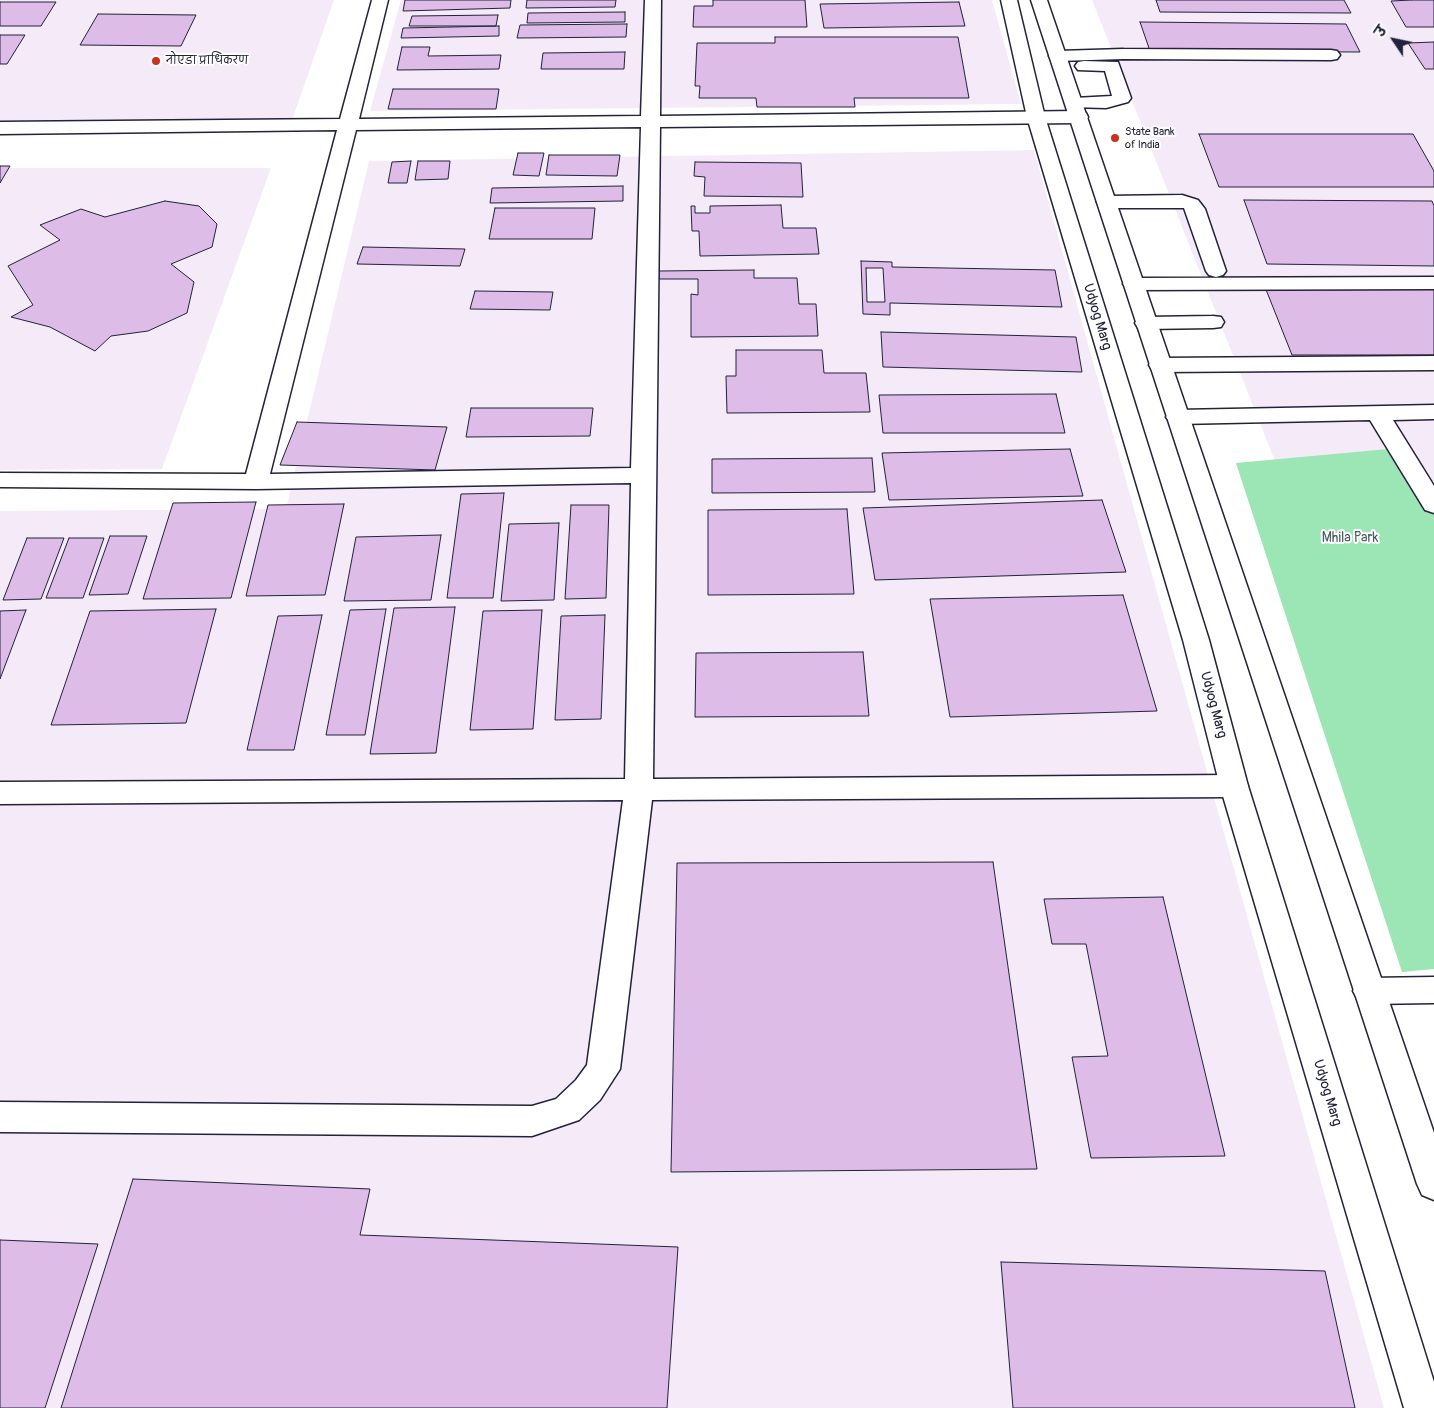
<!DOCTYPE html>
<meta charset="utf-8">
<style>
body{margin:0}
#map{position:relative;width:1434px;height:1408px;overflow:hidden;background:#fff;font-family:Pangolin,"Playpen Sans Deva",sans-serif}
canvas{display:block}
.north{position:absolute;left:1369px;top:15px;width:50px;height:50px;-webkit-text-stroke:4px #fff;paint-order:stroke;rotate:304deg;font-size:14px;font-weight:700;line-height:20px;text-align:center;color:#22223b}
.north::after{content:'';display:block;margin:auto;width:18px;height:22px;background:#22223b;clip-path:polygon(50% 0,100% 100%,50% 72%,0 100%)}
</style>
<div id="map">
<canvas width="1434" height="1408"></canvas>
<div class="north">उ</div>
</div>
<script>
const g = document.querySelector('canvas').getContext('2d');
g.lineJoin = 'round';
function fillPath(path, color) { g.fillStyle = color; g.fill(path, 'evenodd'); }
const poly = rows => new Path2D(rows.map(r => 'M' + r).join(''));
function stroke(path, color, width, dash) { g.strokeStyle = color; g.lineWidth = width; g.lineCap = dash ? 'butt' : 'round'; g.setLineDash(dash || []); g.stroke(path); }
function label(font, color, halo, rows, align = 'center') {
  g.font = font + ' Pangolin,"Playpen Sans Deva",sans-serif'; g.lineWidth = 4; g.setLineDash([]); g.textBaseline = 'middle'; g.strokeStyle = halo; g.fillStyle = color; for (const [text, x, y, turn = 0] of rows) {
    g.save(); g.translate(x, y); g.rotate((+turn || 0) * Math.PI / 180); g.textAlign = isNaN(turn) ? turn : align; if (halo) g.strokeText(text, 0, 0); g.fillText(text, 0, 0); g.restore();
  }
}
fillPath(poly([
 [0,0,334,0,291,123,0,124],
 [401,0,992,0,1021,104,370,111],
 [1092,0,1434,0,1434,862],
 [1034,150,1384,1408,0,1408,0,511,286,509,369,161],
 [0,168,271,168,162,469,0,470]
]), '#f5ebf8');
fillPath(poly([
 [1399,448,1434,497,1434,969,1402,972,1236,463]
]), '#9ce5b4');
const building = poly([
 [405,0,511,0,510,8,403,11,405,0],
 [527,0,616,0,615,7,526,8,527,0],
 [713,0,805,0,807,27,693,27,694,6,713,6,713,0],
 [1156,0,1344,0,1351,13,1160,12,1156,0],
 [1412,0,1434,0,1434,27,1406,27,1391,1,1412,0],
 [0,2,56,2,41,26,0,26,0,2],
 [959,2,965,26,824,28,820,4,959,2],
 [625,12,625,22,527,23,528,13,625,12],
 [98,14,196,15,181,46,80,45,98,14],
 [498,15,496,26,409,26,412,16,498,15],
 [1140,22,1346,24,1360,52,1150,51,1140,22],
 [627,24,626,37,517,38,520,25,627,24],
 [499,26,499,36,401,38,403,28,499,26],
 [0,35,25,35,7,64,0,64,0,35],
 [775,37,958,37,969,98,854,98,855,107,757,107,756,98,699,98,700,86,695,86,697,43,775,43,775,37],
 [1434,42,1434,69,1425,69,1408,43,1434,42],
 [402,47,430,47,428,56,501,55,499,69,397,70,402,47],
 [625,52,624,69,541,69,543,53,625,52],
 [393,89,499,89,496,109,388,109,393,89],
 [1199,134,1413,134,1434,171,1434,187,1219,187,1199,134],
 [518,153,544,153,539,176,513,175,518,153],
 [549,155,620,155,617,176,546,175,549,155],
 [411,161,407,183,388,183,392,162,411,161],
 [418,161,450,161,448,179,415,180,418,161],
 [695,162,801,163,803,197,704,196,705,177,694,176,695,162],
 [0,166,10,166,0,183,0,166],
 [623,186,623,201,490,203,492,188,623,186],
 [1244,200,1432,201,1434,206,1434,266,1267,264,1244,200],
 [165,201,199,206,217,224,212,247,171,264,194,282,187,313,148,331,111,336,95,351,50,327,11,317,33,305,8,266,60,240,40,225,81,209,105,217,165,201],
 [781,205,783,228,816,228,819,254,700,256,699,231,692,231,691,206,695,206,695,213,710,213,710,206,781,205],
 [495,208,595,208,592,239,489,239,495,208],
 [363,247,465,249,460,266,357,264,363,247],
 [861,261,892,262,892,267,1055,270,1062,307,890,303,890,315,863,314,861,261],
 [866,268,883,268,885,302,867,302,866,268],
 [754,270,754,278,797,278,799,304,816,304,818,336,691,337,691,294,698,295,698,279,659,279,659,271,754,270],
 [1265,287,1434,287,1434,355,1292,355,1265,287],
 [475,291,553,292,550,310,470,309,475,291],
 [881,332,1076,337,1082,372,883,367,881,332],
 [736,350,822,350,824,373,866,373,870,412,727,413,726,376,736,376,736,350],
 [1056,394,1065,433,883,433,879,395,1056,394],
 [471,408,593,408,590,436,466,437,471,408],
 [297,422,447,427,435,470,280,465,297,422],
 [1070,449,1083,496,889,500,882,453,1070,449],
 [872,458,875,492,712,493,712,459,872,458],
 [504,493,493,598,447,598,461,494,504,493],
 [1102,500,1126,572,875,580,863,508,1102,500],
 [256,502,231,598,143,599,173,503,256,502],
 [344,504,325,595,246,596,268,505,344,504],
 [571,505,609,505,606,598,565,599,571,505],
 [847,509,854,594,708,595,708,510,847,509],
 [559,523,554,600,501,601,509,524,559,523],
 [441,535,431,600,344,601,356,537,441,535],
 [110,536,147,536,128,594,89,595,110,536],
 [27,538,64,538,41,599,3,600,27,538],
 [69,538,104,538,83,598,46,598,69,538],
 [1123,595,1157,711,950,717,930,599,1123,595],
 [455,607,436,753,370,754,394,608,455,607],
 [216,609,186,723,51,725,90,611,216,609],
 [386,609,365,735,326,735,350,610,386,609],
 [26,610,0,679,0,611,26,610],
 [542,610,533,729,470,730,483,611,542,610],
 [322,615,294,750,247,750,278,616,322,615],
 [605,615,601,719,555,720,561,616,605,615],
 [863,652,869,716,695,717,696,653,863,652],
 [993,862,1037,1169,671,1172,677,863,993,862],
 [1163,897,1225,1156,1091,1158,1072,1057,1108,1056,1086,944,1052,944,1044,899,1163,897],
 [133,1179,370,1189,360,1235,678,1247,667,1408,61,1408,133,1179],
 [0,1240,98,1244,45,1408,0,1408,0,1240],
 [1001,1262,1325,1271,1355,1408,1013,1408,1001,1262]
]);
fillPath(building, '#ddbce7');
stroke(building, '#22223b', 1);
const service = poly([
 [1123,49,1331,50,1337,51,1340,55,1337,59,1331,60,1123,59,1058,61,1052,60,1049,56,1052,52,1058,51,1123,49],
 [1084,61,1118,62,1131,98,1128,102,1106,108,1068,107,1065,103,1068,99,1074,98,1112,96,1105,71,1078,70,1075,66,1078,62,1084,61],
 [1182,195,1198,200,1205,209,1226,271,1223,275,1216,277,1209,275,1206,271,1184,208,1107,208,1100,206,1097,202,1100,198,1107,196,1182,195],
 [1434,277,1434,289,1134,290,1127,288,1123,284,1127,280,1134,278,1434,277],
 [1213,316,1221,317,1224,322,1221,327,1213,328,1146,329,1138,328,1135,323,1138,318,1146,317,1213,316],
 [1434,356,1434,370,1160,372,1152,370,1149,365,1152,360,1160,358,1434,356]
]);
const minor = poly([
 [372,0,388,0,359,119,641,116,645,0,661,0,660,116,1079,111,1086,113,1088,117,1086,121,1079,123,660,127,653,779,1234,775,1244,778,1248,786,1244,794,1234,797,652,800,620,1069,600,1100,579,1120,532,1136,0,1132,0,1102,532,1106,556,1099,576,1080,587,1065,623,800,0,804,0,782,625,779,631,483,256,489,0,487,0,473,246,474,337,130,0,134,0,122,340,119,372,0],
 [641,127,631,468,270,474,356,130,641,127],
 [1434,405,1434,419,1393,420,1434,486,1434,513,1425,510,1370,420,1178,424,1170,422,1166,417,1170,412,1178,410,1434,405],
 [1434,977,1434,1003,1369,1004,1358,1000,1353,991,1358,982,1369,978,1434,977]
]);
const tertiary = poly([
 [1001,0,1017,0,1045,117,1209,640,1248,786,1434,1382,1434,1408,1404,1408,1220,786,1183,640,1027,117,1001,0],
 [1031,0,1047,0,1434,1133,1434,1200,1422,1195,1417,1184,1031,0]
]);
stroke(service, '#22223b', 3);
stroke(minor, '#22223b', 3);
stroke(tertiary, '#22223b', 3);
fillPath(service, '#fff');
fillPath(minor, '#fff');
fillPath(tertiary, '#fff');
for (const [x, y, r, color] of [
 [156,61,5,"#c8321e"],
 [1115,138,5,"#c8321e"]
]) { const dot = new Path2D(); dot.arc(x, y, r, 0, 2 * Math.PI); g.fillStyle = color; g.fill(dot); stroke(dot, '#fff', 2); }
label('11px', '#22223b', '#fff', [
 ["नोएडा प्राधिकरण",166,61],
 ["State Bank",1125,132],
 ["of India",1125,145]
], 'left');
label('14px', '#22223b', '#fff', [
 ["Udyog Marg",1097,317,73],
 ["Udyog Marg",1213,705,75],
 ["Udyog Marg",1327,1093,73]
]);
label('14px', '#475c5f', '#fff', [
 ["Mhila Park",1350,538]
]);
</script>
